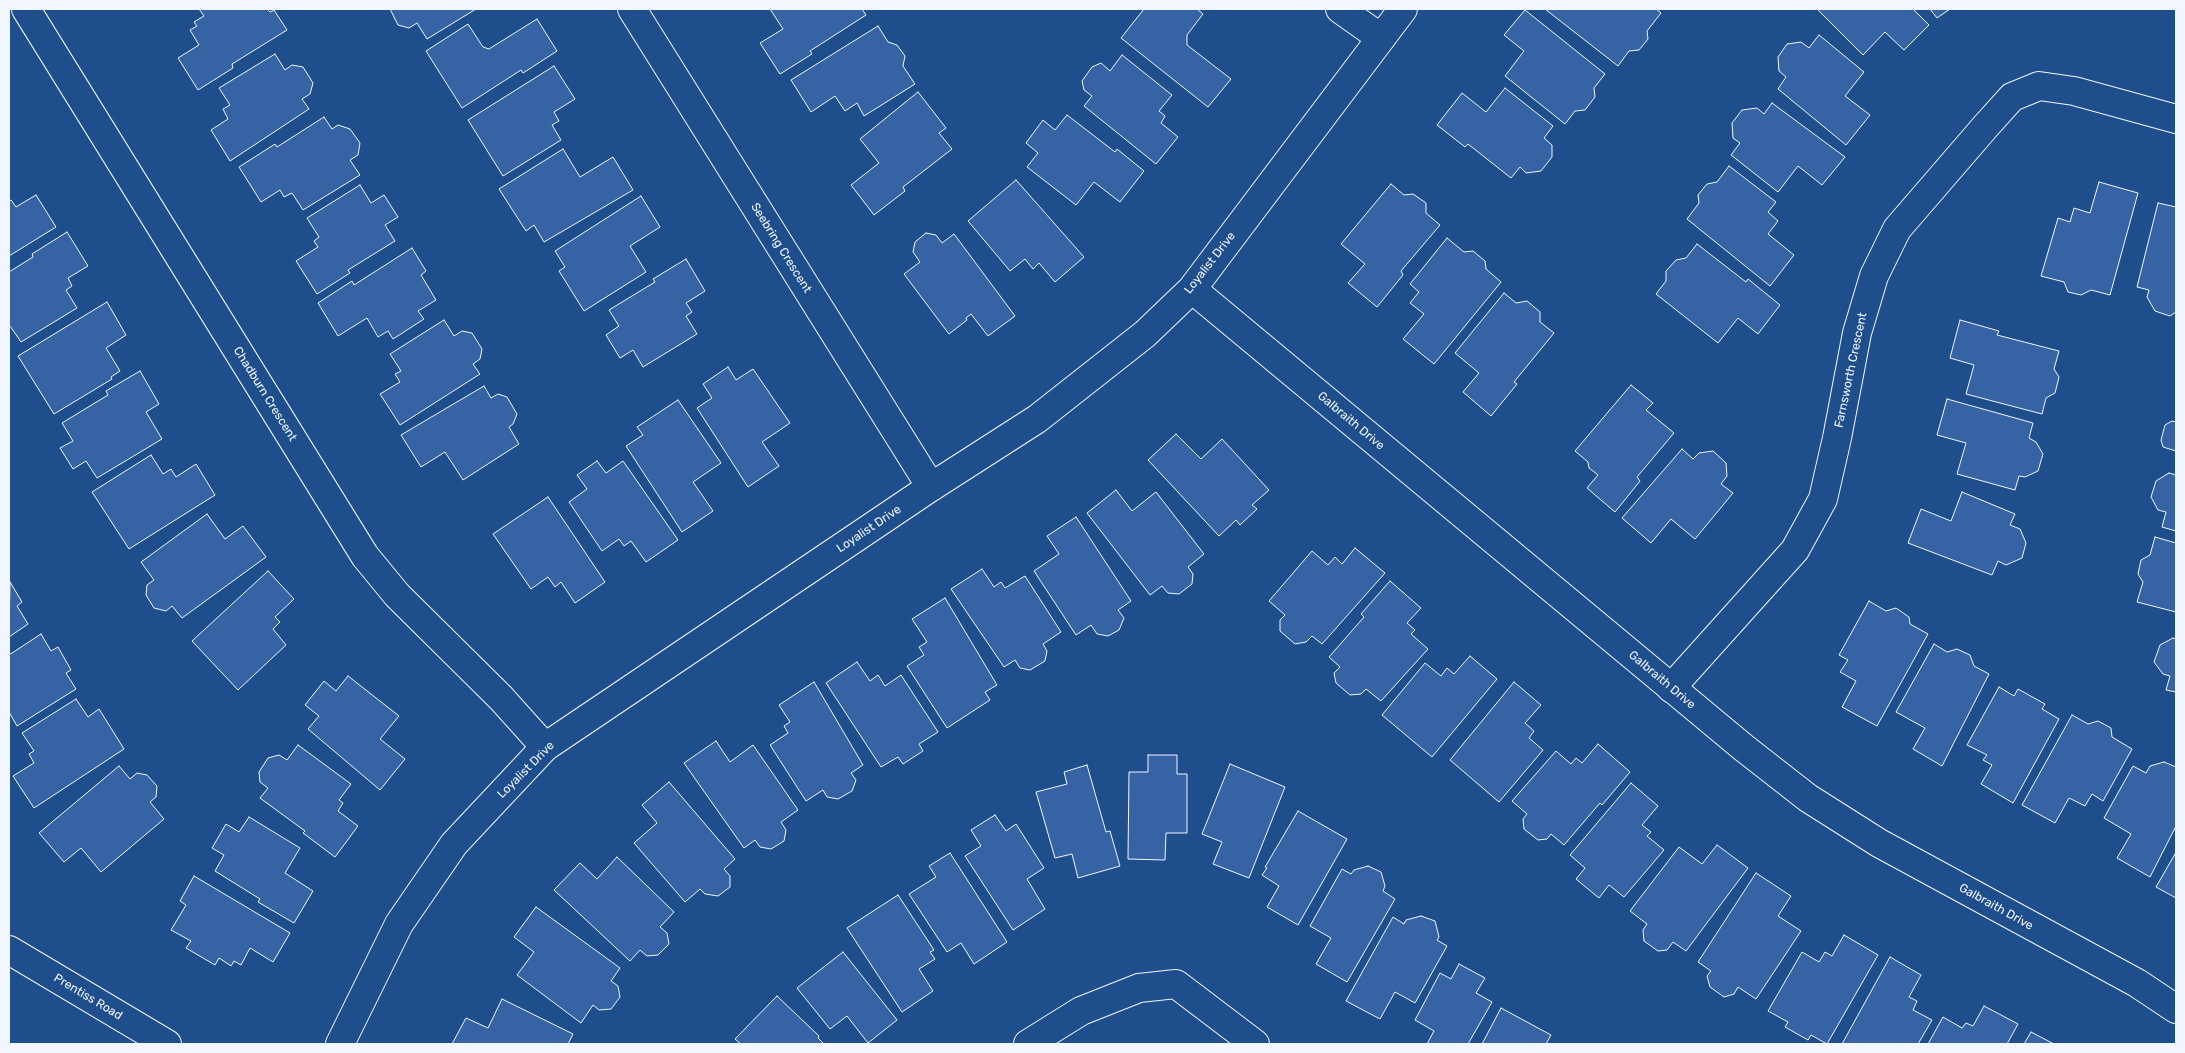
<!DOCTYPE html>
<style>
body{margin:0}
#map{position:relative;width:2185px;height:1053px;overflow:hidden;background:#1f4e8c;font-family:Rubik,sans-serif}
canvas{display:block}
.frame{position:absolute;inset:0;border:10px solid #f2f6ff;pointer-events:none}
</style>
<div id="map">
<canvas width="2185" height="1053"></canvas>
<div class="frame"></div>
</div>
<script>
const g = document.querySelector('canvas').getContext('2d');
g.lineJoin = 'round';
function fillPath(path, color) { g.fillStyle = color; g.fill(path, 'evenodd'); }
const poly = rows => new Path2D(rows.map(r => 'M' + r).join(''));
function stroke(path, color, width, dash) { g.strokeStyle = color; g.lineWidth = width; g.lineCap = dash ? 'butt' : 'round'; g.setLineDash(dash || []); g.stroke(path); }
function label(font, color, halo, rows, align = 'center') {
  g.font = font + ' Rubik,sans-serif'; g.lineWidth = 4; g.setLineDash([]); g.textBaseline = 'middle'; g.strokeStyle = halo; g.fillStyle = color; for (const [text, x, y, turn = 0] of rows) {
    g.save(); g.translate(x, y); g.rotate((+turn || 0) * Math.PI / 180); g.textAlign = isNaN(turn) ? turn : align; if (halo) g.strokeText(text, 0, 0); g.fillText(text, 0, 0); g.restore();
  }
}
const building = poly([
 [199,9,267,9,270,12,274,10,287,30,232,64,233,68,198,90,178,58,199,45,190,30,197,26,194,22,204,16,199,9],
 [390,9,476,9,427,39,417,23,409,28,398,25,390,9],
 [770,9,862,9,866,15,810,51,812,54,780,74,760,43,783,29,770,9],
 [1144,9,1197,9,1203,14,1187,35,1187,45,1231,79,1208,107,1121,38,1144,9],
 [1545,9,1656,9,1661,13,1647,31,1648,39,1639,50,1629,51,1618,66,1545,9],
 [1817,9,1913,9,1929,25,1904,50,1885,32,1863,55,1817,9],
 [1930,9,1950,9,1937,18,1930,9],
 [1525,10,1605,74,1594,88,1595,97,1585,110,1575,111,1565,124,1505,76,1524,51,1504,35,1525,10],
 [537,19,557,51,523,73,521,70,462,108,426,51,468,24,483,47,489,49,537,19],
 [878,26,888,42,897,45,905,56,903,66,915,84,864,116,857,103,845,111,835,96,811,112,791,80,878,26],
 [1819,35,1864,72,1845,96,1870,115,1846,145,1778,89,1786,77,1779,71,1778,57,1787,44,1801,42,1809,48,1819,35],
 [275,54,285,70,292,65,303,67,313,83,310,94,302,99,309,109,230,161,211,130,228,119,223,109,230,105,219,88,275,54],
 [1122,55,1172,95,1159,111,1165,116,1161,123,1178,137,1156,164,1084,106,1092,96,1084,90,1082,81,1092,67,1101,63,1110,71,1122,55],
 [554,66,575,99,554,112,559,121,552,125,561,140,503,176,468,120,554,66],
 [1505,88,1553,126,1544,138,1552,145,1552,157,1541,171,1526,173,1520,167,1511,178,1468,144,1465,147,1437,125,1462,93,1486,112,1505,88],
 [918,92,946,128,939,133,952,149,903,187,905,191,874,215,851,185,879,163,860,139,918,92],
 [1772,103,1845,157,1822,185,1798,166,1778,192,1731,155,1740,143,1733,138,1732,123,1742,110,1757,108,1764,114,1772,103],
 [1067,115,1115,152,1117,149,1144,171,1120,202,1094,182,1076,205,1027,167,1038,153,1026,143,1043,120,1055,130,1067,115],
 [324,117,332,129,338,125,350,129,360,143,358,155,350,160,360,175,303,210,292,193,284,197,280,190,261,202,239,167,275,144,277,147,324,117],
 [563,149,580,177,613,157,633,190,544,242,534,225,526,231,499,189,563,149],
 [1729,166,1776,202,1768,212,1778,221,1768,234,1794,255,1770,286,1687,219,1699,203,1698,195,1707,184,1717,182,1729,166],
 [1016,180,1084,257,1055,282,1039,263,1033,269,1025,259,1010,271,968,221,1016,180],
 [2099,182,2138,193,2110,295,2091,290,2081,295,2068,292,2064,282,2041,276,2058,218,2070,222,2074,208,2090,213,2099,182],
 [1391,184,1404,195,1413,194,1426,203,1426,213,1440,225,1401,271,1403,275,1377,307,1348,283,1365,264,1341,244,1391,184],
 [360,185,371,203,384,195,398,217,385,225,395,241,348,270,350,273,317,294,296,261,318,247,314,241,319,237,307,218,360,185],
 [36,195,56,227,9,256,9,201,11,200,16,207,36,195],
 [641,196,660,227,630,246,646,272,584,311,559,271,565,267,555,251,641,196],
 [2158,203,2176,207,2176,312,2170,316,2155,311,2147,297,2149,290,2137,287,2158,203],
 [67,232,88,266,68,278,72,286,66,290,77,308,21,342,10,326,9,327,9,272,33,257,32,254,67,232],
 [926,233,936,235,942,243,954,234,1015,316,988,336,971,314,966,318,967,320,949,334,904,274,920,262,913,252,915,242,926,233],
 [1447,238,1464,252,1473,251,1485,261,1486,269,1501,282,1434,364,1403,339,1424,314,1410,303,1419,292,1410,284,1447,238],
 [1697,244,1746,282,1748,279,1780,305,1758,334,1738,318,1718,343,1656,294,1666,281,1666,271,1676,260,1686,258,1697,244],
 [412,248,426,271,421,275,436,300,418,311,424,319,393,339,388,331,378,337,367,318,338,336,318,303,352,281,354,285,412,248],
 [686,259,705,291,686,303,692,312,686,316,697,334,643,367,633,350,620,358,606,335,619,326,609,310,655,282,653,279,686,259],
 [1504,293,1516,303,1527,301,1540,312,1540,322,1554,333,1514,382,1517,384,1491,416,1463,392,1479,373,1455,353,1504,293],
 [107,302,126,335,106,348,120,371,111,377,112,379,54,414,18,356,107,302],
 [444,320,454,336,462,331,472,333,482,349,480,359,473,364,480,374,400,425,380,394,400,382,395,374,401,371,390,354,444,320],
 [1960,320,1999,331,1997,335,2059,351,2054,369,2059,377,2055,393,2046,398,2042,414,1966,394,1974,365,1950,358,1960,320],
 [728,367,736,380,753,369,790,423,762,442,779,466,748,487,697,408,712,398,703,384,728,367],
 [140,371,159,404,146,412,162,439,97,478,86,461,73,469,60,448,73,441,62,423,108,395,106,391,140,371],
 [1631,385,1653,403,1646,410,1674,433,1637,477,1640,481,1615,512,1587,488,1598,475,1589,468,1588,462,1575,451,1631,385],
 [484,386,491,398,498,394,507,397,517,414,513,424,509,427,519,444,463,480,445,452,421,467,401,435,484,386],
 [1947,399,2033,423,2029,438,2036,442,2043,454,2038,471,2025,477,2019,476,2015,490,1957,474,1966,443,1937,435,1947,399],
 [678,400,721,463,693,482,713,511,682,532,626,446,643,435,637,427,678,400],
 [2176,420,2176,451,2163,447,2161,440,2165,425,2172,421,2176,422,2176,420],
 [1176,434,1201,459,1222,439,1269,490,1252,505,1257,509,1240,525,1236,520,1219,536,1148,460,1176,434],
 [1682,449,1693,459,1699,453,1713,451,1726,463,1727,476,1721,484,1733,493,1695,539,1671,519,1651,543,1622,518,1682,449],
 [151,455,163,474,171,469,176,477,196,464,215,495,129,549,92,492,151,455],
 [597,461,606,473,623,461,678,540,646,562,631,541,624,546,619,539,602,551,569,502,587,489,577,475,597,461],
 [2169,473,2176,475,2176,531,2162,527,2166,512,2158,510,2151,497,2156,481,2169,473],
 [1116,490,1132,511,1156,492,1204,554,1188,567,1193,574,1192,584,1179,594,1168,593,1162,586,1150,595,1087,513,1116,490],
 [1962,492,2015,514,2010,525,2020,529,2026,543,2022,558,2006,565,1998,561,1992,575,1908,543,1921,509,1951,521,1962,492],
 [548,497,605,582,575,603,561,582,555,587,548,577,531,589,493,534,548,497],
 [207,514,225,539,243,526,266,557,182,618,172,606,166,611,154,608,146,595,147,585,154,580,141,562,207,514],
 [1076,517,1131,601,1118,610,1124,618,1119,630,1108,636,1097,634,1091,625,1076,635,1034,571,1059,554,1047,536,1076,517],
 [2155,537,2176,543,2176,612,2137,602,2143,582,2138,574,2141,560,2150,555,2155,537],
 [1355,548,1385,573,1322,644,1312,636,1306,642,1295,644,1280,631,1280,620,1285,615,1269,601,1312,551,1328,565,1335,557,1342,564,1355,548],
 [982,569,994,587,1001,582,1005,588,1025,576,1061,632,1043,644,1047,651,1045,661,1030,670,1020,668,1015,660,1004,667,951,589,982,569],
 [268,571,294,599,275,617,280,622,273,629,286,645,238,690,192,641,268,571],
 [1390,581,1421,608,1407,623,1415,630,1411,634,1428,649,1381,701,1366,689,1361,694,1350,695,1336,683,1334,673,1340,667,1329,657,1364,617,1361,614,1390,581],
 [10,582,22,602,17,606,28,624,9,637,10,582],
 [945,598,997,685,985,692,990,700,947,728,907,666,924,655,919,647,927,642,912,619,945,598],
 [1869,601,1886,611,1896,608,1909,617,1910,624,1928,634,1877,726,1842,707,1856,681,1840,672,1848,660,1839,655,1869,601],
 [41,634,51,651,58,647,71,670,66,673,76,689,17,726,9,712,9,655,41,634],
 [2173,638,2176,639,2176,692,2166,690,2170,676,2163,674,2154,662,2160,645,2173,638],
 [1934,644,1947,652,1957,649,1970,655,1974,666,1989,674,1942,766,1913,749,1925,728,1896,712,1934,644],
 [1470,656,1497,679,1432,757,1382,715,1425,663,1441,676,1447,668,1454,674,1470,656],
 [857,662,870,681,878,675,885,686,901,675,938,732,919,744,923,751,903,764,898,757,881,767,826,683,857,662],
 [348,676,399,716,380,739,405,759,380,790,308,729,319,716,305,705,324,681,336,691,348,676],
 [814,682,863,765,851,773,856,780,852,791,838,799,827,797,823,790,806,801,770,745,788,733,784,726,790,722,779,705,814,682],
 [1514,682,1541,705,1525,723,1534,731,1529,738,1543,750,1499,802,1450,760,1514,682],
 [1999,687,2014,696,2018,689,2045,704,2042,709,2059,719,2013,803,1981,784,1992,765,1983,760,1987,755,1967,745,1999,687],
 [76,699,88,717,99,709,124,749,34,808,13,776,34,763,29,754,34,751,22,733,76,699],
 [2072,715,2088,724,2098,721,2111,728,2112,737,2132,749,2103,801,2092,794,2085,806,2069,798,2055,823,2022,805,2072,715],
 [716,741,730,762,753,745,798,810,781,822,786,830,784,841,771,849,760,847,755,840,744,848,684,763,716,741],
 [1598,744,1630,772,1602,805,1600,803,1564,845,1551,834,1547,839,1538,840,1524,829,1523,819,1527,814,1512,801,1556,751,1571,764,1576,758,1582,763,1598,744],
 [298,745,351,784,339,800,343,803,338,811,358,826,335,857,303,833,305,831,260,798,268,788,260,782,259,772,268,758,279,755,287,760,298,745],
 [1148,755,1177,755,1177,774,1187,774,1187,833,1166,833,1165,860,1128,859,1129,772,1148,772,1148,755],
 [2164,762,2176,767,2176,826,2150,877,2117,858,2131,834,2104,818,2133,766,2146,773,2150,766,2164,762],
 [1230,764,1285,787,1249,878,1213,864,1222,842,1202,834,1230,764],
 [1087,765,1106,832,1110,831,1120,866,1078,878,1072,854,1055,858,1036,792,1067,784,1064,772,1087,765],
 [119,766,130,779,137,773,147,775,157,786,156,797,150,802,164,819,101,872,81,848,64,862,39,833,119,766],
 [669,782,735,859,724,869,730,876,730,887,718,896,705,894,700,889,685,902,634,843,657,823,642,805,669,782],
 [1631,783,1658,806,1642,825,1651,832,1647,836,1664,850,1624,897,1609,885,1599,898,1576,879,1585,868,1570,855,1631,783],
 [1298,811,1347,839,1298,925,1267,907,1279,886,1262,875,1267,868,1265,867,1298,811],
 [995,815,1006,831,1016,824,1044,868,1027,879,1045,909,1013,930,965,856,981,846,971,830,995,815],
 [249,817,300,848,285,873,313,891,294,923,258,902,260,899,215,871,224,855,212,848,226,824,239,832,249,817],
 [1717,845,1748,868,1686,951,1673,942,1667,950,1658,951,1644,941,1643,930,1647,924,1630,911,1679,847,1702,864,1717,845],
 [950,853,1007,942,974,964,961,943,947,952,909,894,936,877,929,866,950,853],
 [2175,854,2176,855,2176,898,2156,887,2175,854],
 [617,857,674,912,660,927,667,933,669,944,658,955,647,956,640,950,630,961,554,890,580,863,597,879,617,857],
 [1368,866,1381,872,1385,886,1383,891,1395,899,1347,982,1316,964,1331,938,1310,926,1342,869,1351,874,1354,870,1368,866],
 [1756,873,1791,896,1778,916,1801,931,1756,999,1738,987,1734,994,1724,997,1710,987,1707,976,1711,971,1698,962,1756,873],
 [194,876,290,933,273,962,250,948,241,965,234,961,231,966,219,958,215,965,186,948,191,941,171,930,186,905,180,901,194,876],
 [898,895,934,950,930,952,935,959,919,969,933,991,902,1012,847,928,898,895],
 [536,907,620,968,611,981,618,986,620,997,611,1009,599,1010,593,1005,581,1023,517,975,534,952,514,937,536,907],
 [1421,916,1435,921,1439,937,1437,940,1447,946,1415,1003,1395,992,1380,1019,1346,1001,1393,917,1404,924,1406,920,1421,916],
 [1844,935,1878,955,1827,1044,1811,1035,1808,1040,1785,1027,1788,1022,1768,1011,1802,952,1819,962,1825,952,1832,956,1844,935],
 [843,952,897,1020,868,1043,847,1016,830,1029,797,988,843,952],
 [1890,957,1921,975,1909,997,1917,1001,1913,1010,1932,1020,1918,1044,1842,1044,1890,957],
 [1459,964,1485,978,1476,993,1492,1002,1468,1044,1427,1044,1434,1031,1415,1020,1440,973,1451,979,1459,964],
 [777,996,819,1036,818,1038,824,1044,741,1044,735,1039,777,996],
 [502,999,573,1034,568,1044,452,1044,466,1018,488,1028,502,999],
 [1984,1006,2018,1024,2007,1044,1928,1044,1943,1017,1962,1028,1966,1023,1973,1026,1984,1006],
 [1501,1008,1551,1035,1546,1044,1482,1044,1501,1008],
 [2031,1032,2054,1044,2024,1044,2031,1032]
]);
fillPath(building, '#3563a3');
stroke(building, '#f2f6ff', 1);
const street = poly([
 [26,9,365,556,397,595,501,698,545,747],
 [632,9,931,487],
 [1340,9,1381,38],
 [1671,688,1795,550,1823,499,1837,438,1857,333,1874,276,1897,229,1985,127,2012,97,2039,86,2074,91,2176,119],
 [9,950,167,1044],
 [1028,1044,1081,1011,1139,988,1176,984,1255,1044]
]);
const secondary = poly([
 [1192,289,1744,748,1808,798,1879,843,2137,983,2176,1009],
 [340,1044,399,924,454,844,545,747,931,487,1037,419,1145,334,1192,289,1403,9]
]);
stroke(street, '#f2f6ff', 30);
stroke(secondary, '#f2f6ff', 30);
stroke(street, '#1f4e8c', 28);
stroke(secondary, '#1f4e8c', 28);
label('12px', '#f2f6ff', '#1f4e8c', [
 ["Seebring Crescent",781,248,58],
 ["Loyalist Drive",1210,263,-52],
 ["Farnsworth Crescent",1851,370,-78],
 ["Chadburn Crescent",265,394,58],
 ["Galbraith Drive",1351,421,40],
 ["Loyalist Drive",869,529,-34],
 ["Galbraith Drive",1662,680,40],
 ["Loyalist Drive",526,770,-45],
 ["Galbraith Drive",1996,907,29],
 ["Prentiss Road",88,997,31]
]);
</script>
